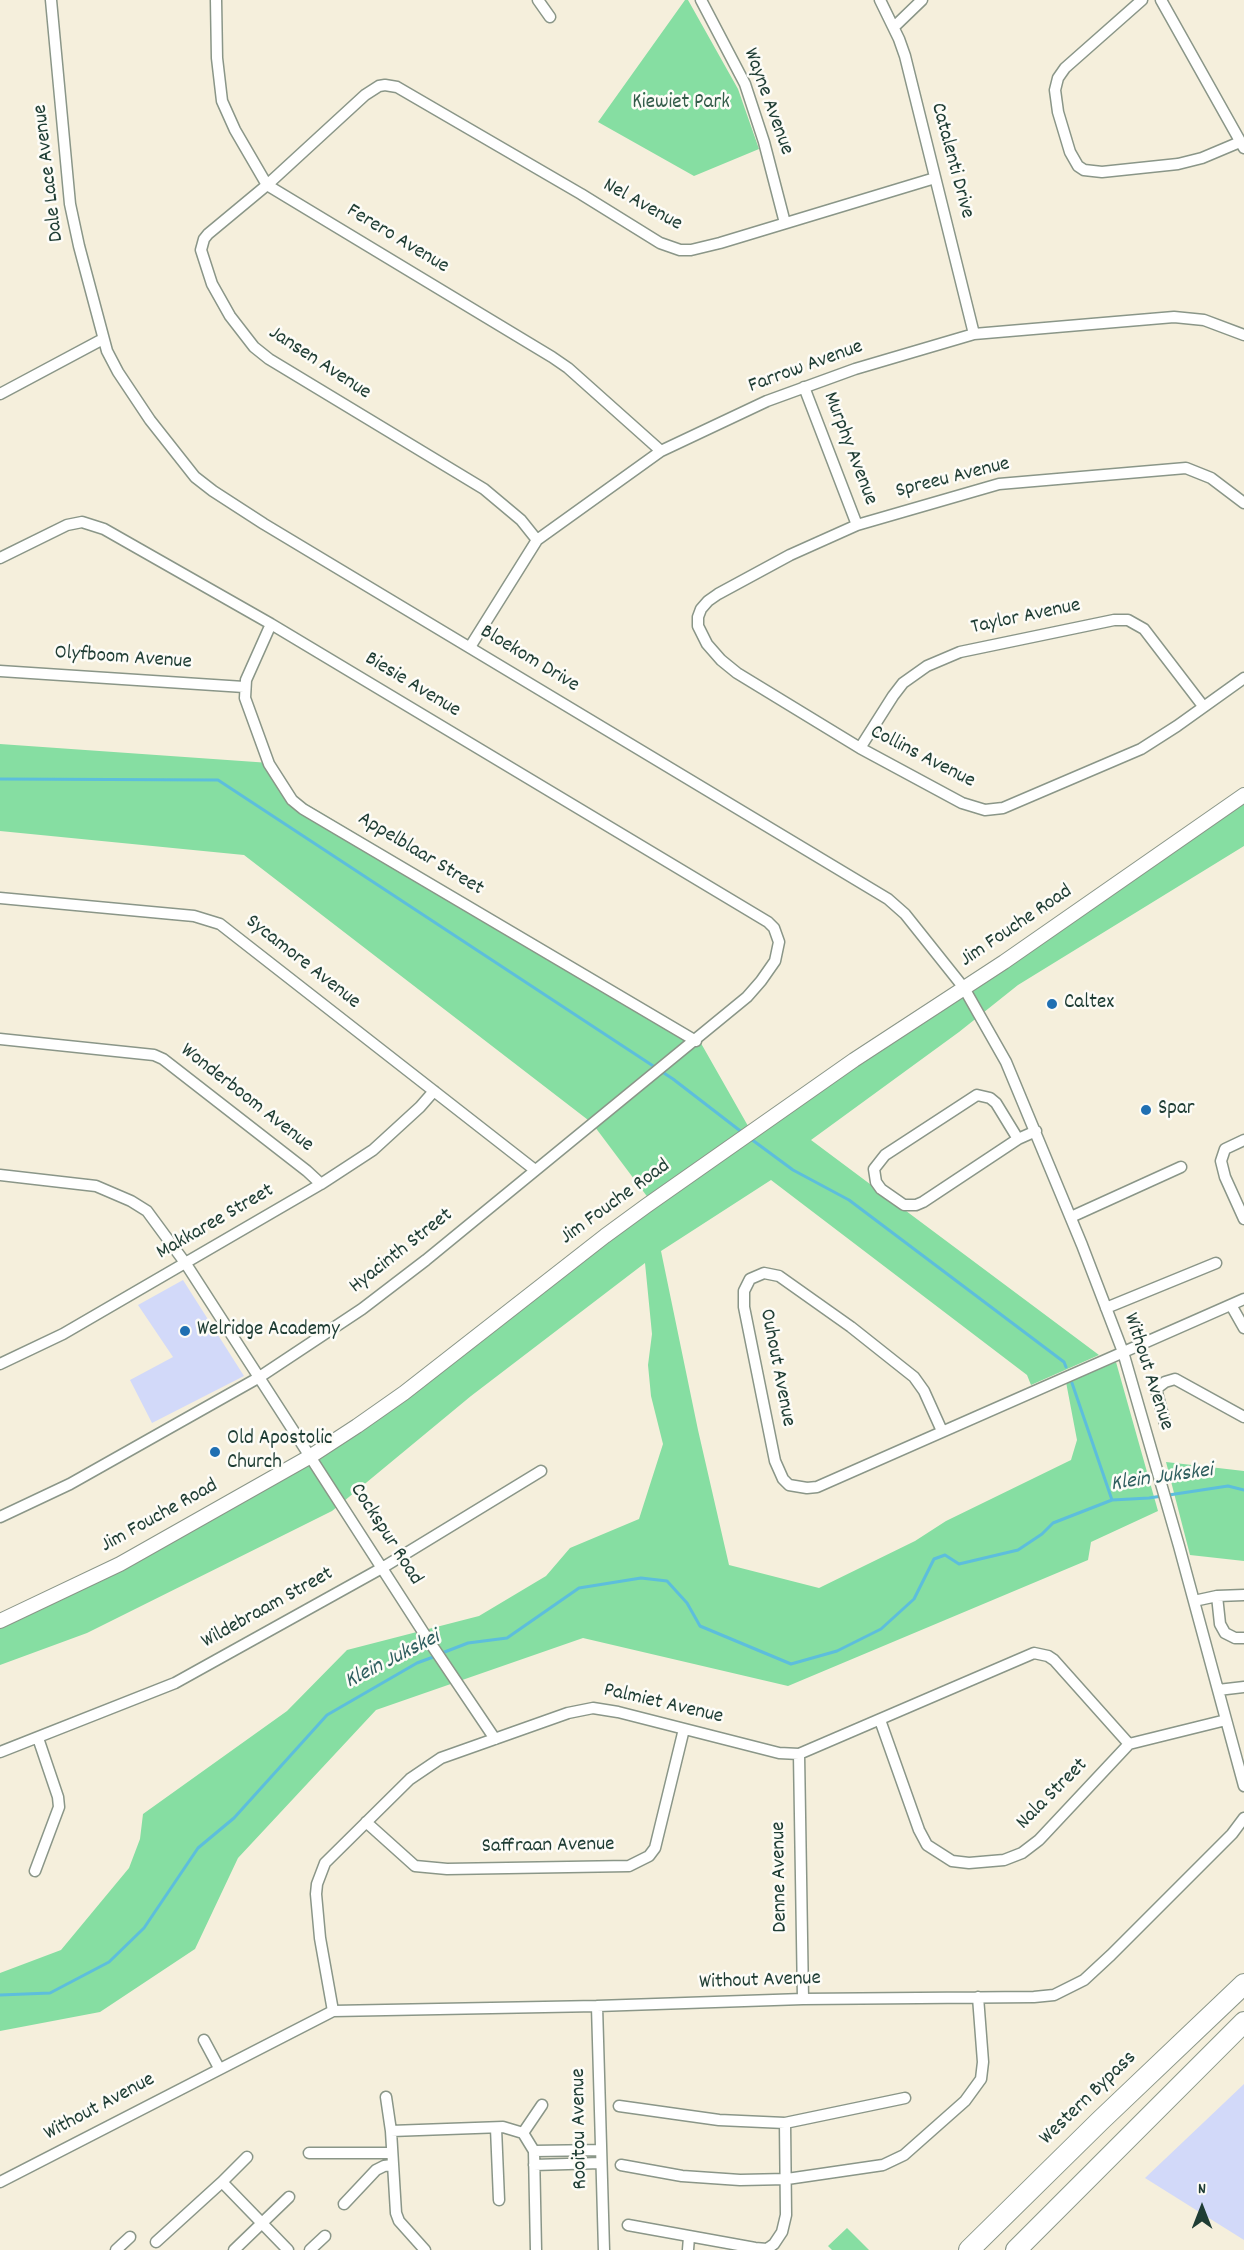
<!DOCTYPE html>
<style>
body{margin:0}
#map{position:relative;width:1244px;height:2250px;overflow:hidden;background:#f5efdc;font-family:Dekko,sans-serif}
canvas{display:block}
.north{position:absolute;left:1172px;top:2178px;width:60px;height:60px;-webkit-text-stroke:4px #fdfcf7;paint-order:stroke;rotate:0deg;font-size:16px;font-weight:700;line-height:24px;text-align:center;color:#1f3d34}
.north::after{content:'';display:block;margin:auto;width:21px;height:27px;background:#1f3d34;clip-path:polygon(50% 0,100% 100%,50% 72%,0 100%)}
</style>
<div id="map">
<canvas width="1244" height="2250"></canvas>
<div class="north">N</div>
</div>
<script>
const g = document.querySelector('canvas').getContext('2d');
g.lineJoin = 'round';
function fillPath(path, color) { g.fillStyle = color; g.fill(path, 'evenodd'); }
const poly = rows => new Path2D(rows.map(r => 'M' + r).join(''));
function stroke(path, color, width, dash) { g.strokeStyle = color; g.lineWidth = width; g.lineCap = dash ? 'butt' : 'round'; g.setLineDash(dash || []); g.stroke(path); }
function label(font, color, halo, rows, align = 'center') {
  g.font = font + ' Dekko,sans-serif'; g.lineWidth = 5; g.setLineDash([]); g.textBaseline = 'middle'; g.strokeStyle = halo; g.fillStyle = color; for (const [text, x, y, turn = 0] of rows) {
    g.save(); g.translate(x, y); g.rotate((+turn || 0) * Math.PI / 180); g.textAlign = isNaN(turn) ? turn : align; if (halo) g.strokeText(text, 0, 0); g.fillText(text, 0, 0); g.restore();
  }
}
fillPath(poly([
 [183,1280,244,1376,152,1423,130,1380,173,1357,138,1305],
 [1244,2084,1244,2240,1145,2178]
]), '#d2d9f9');
fillPath(poly([
 [685,0,688,0,738,89,759,149,694,176,598,122],
 [0,744,270,763,295,797,698,1038,752,1133,1244,795,1244,846,1018,985,959,1032,811,1140,1099,1355,1031,1385,1027,1375,771,1180,661,1251,698,1430,729,1565,819,1588,915,1541,946,1521,1071,1460,1077,1440,1066,1382,1116,1362,1158,1511,1091,1542,1088,1560,788,1686,583,1638,376,1710,238,1858,195,1949,100,2012,0,2031,0,1973,61,1950,129,1868,140,1839,143,1814,287,1711,347,1650,479,1616,546,1576,570,1548,639,1519,663,1444,651,1396,648,1365,652,1334,645,1263,471,1396,332,1511,87,1633,0,1665,0,1623,311,1456,652,1203,592,1123,244,855,0,831],
 [1166,1462,1244,1471,1244,1561,1190,1555],
 [847,2228,869,2250,832,2250,828,2246]
]), '#86dea2');
stroke(poly([
 [0,779,218,780,673,1079,743,1133],
 [751,1139,793,1170,849,1200,1064,1362,1066,1367],
 [1072,1383,1112,1500],
 [442,1653,468,1643,507,1638,579,1588,641,1578,667,1581,687,1603,700,1626,791,1664,837,1651,881,1629,914,1599,934,1559,945,1555,959,1564,1018,1550,1042,1534,1053,1523,1112,1500,1149,1498,1228,1486,1244,1490],
 [0,1995,50,1993,109,1962,144,1928,198,1848,234,1818,327,1715,417,1663,436,1656]
]), '#5dbedc', 3);
const minor = poly([
 [51,0,70,204,79,246,107,351,118,372,150,420,195,477,213,491,264,524,888,899,905,914,964,988,1006,1062,1082,1245,1123,1352,1179,1546,1244,1786],
 [216,0,217,58,222,101,235,130,267,185,552,357,568,368,661,451],
 [538,0,550,17],
 [701,0,745,84,764,142,785,223],
 [880,0,899,39,905,56,974,334],
 [1142,0,1065,68,1058,78,1055,90,1058,112,1070,152,1078,166,1084,170,1102,172,1178,164,1202,158,1240,142],
 [1161,0,1244,148],
 [894,27,922,0],
 [804,387,857,525],
 [0,394,103,339],
 [1244,503,1211,478,1186,468,999,484,857,525,790,555,718,594,708,601,701,609,698,617,698,626,707,644,721,660,737,673,860,748,962,803,985,810,1003,808,1141,749,1177,726,1244,678],
 [537,540,521,520,484,489,269,359,254,347,230,316,212,284,201,250,204,239,208,234,267,185,365,95,379,86,385,85,397,87,581,194,660,243,680,250,691,250,720,243,935,178],
 [0,558,67,525,82,522,104,529,271,624,768,922,774,928,779,942,775,961,761,981,747,997,426,1260,362,1309,258,1378,70,1484,0,1517],
 [271,624,246,680,245,698,269,764,292,800,303,809,696,1041],
 [470,647,537,540,661,451,767,401,855,369,974,334,1174,317,1204,320,1244,335],
 [0,671,244,687],
 [860,748,893,696,903,683,927,666,960,652,1114,620,1128,620,1144,629,1203,706],
 [0,898,194,916,220,924,535,1170],
 [0,1039,154,1055,163,1059,307,1171,321,1184],
 [1018,1139,996,1103,990,1098,977,1095,885,1155,874,1169,876,1182,881,1189,904,1205,916,1205,923,1202,1018,1139,1036,1131],
 [1244,1140,1225,1149,1221,1161,1225,1177,1244,1219],
 [0,1175,96,1186,131,1201,147,1211,186,1264,425,1635,495,1739],
 [1071,1217,1181,1167],
 [1231,1305,1244,1328],
 [1106,1308,1216,1263],
 [0,1364,63,1334,321,1184,373,1150,420,1107,434,1091],
 [1165,1423,1156,1389,1165,1382,1175,1379,1244,1417],
 [942,1431,924,1391,914,1377,851,1327,779,1276,764,1273,750,1279,744,1291,744,1307,775,1461,783,1479,789,1485,807,1488,817,1487,1244,1299],
 [1217,1596,1244,1595],
 [1194,1601,1217,1596,1220,1624,1225,1633,1235,1638,1244,1638],
 [1218,1690,1244,1687],
 [880,1720,919,1830,927,1845,952,1861,969,1863,1004,1860,1022,1853,1039,1840,1129,1744,1226,1720],
 [0,1752,175,1683,382,1568,541,1471],
 [799,1754,803,1999],
 [366,1822,415,1866,447,1869,629,1866,649,1856,655,1848,684,1729],
 [35,1871,59,1807,58,1797,38,1738],
 [597,2006,604,2250],
 [333,2011,320,1938,316,1894,317,1884,325,1863,410,1779,441,1758,568,1713,593,1708,618,1712,779,1753,799,1754,1034,1653,1048,1656,1054,1660,1129,1744],
 [204,2040,219,2068],
 [386,2097,391,2131],
 [619,2106,719,2120,785,2123,905,2098],
 [496,2128,499,2200],
 [523,2133,542,2105],
 [534,2151,601,2150],
 [309,2153,392,2153],
 [247,2157,222,2182,288,2250],
 [534,2165,601,2163],
 [621,2165,682,2176,740,2180,787,2179,883,2165,904,2155,965,2101,981,2079,983,2062,978,1997],
 [0,2182,333,2011,597,2006,803,1999,1034,1997,1054,1995,1084,1980,1111,1955,1232,1834,1244,1818],
 [344,2204,376,2170,384,2166,392,2165],
 [628,2225,755,2248,767,2249,774,2244,782,2232,786,2215,785,2123],
 [156,2242,222,2182],
 [116,2250,130,2237],
 [234,2250,289,2197],
 [310,2250,325,2236],
 [425,2250,399,2221,396,2213,391,2131,503,2127,523,2133,534,2151,536,2250],
 [688,2250,689,2237]
]);
const tertiary = poly([
 [0,1621,120,1564,311,1456,357,1426,404,1393,605,1236,646,1206,854,1060,1004,962,1244,795]
]);
const motorway = poly([
 [969,2250,1100,2121,1244,1984],
 [1016,2250,1244,2022]
]);
stroke(minor, '#8a9688', 13);
stroke(tertiary, '#8a9688', 16);
stroke(motorway, '#8a9688', 22);
stroke(minor, '#fff', 10);
stroke(tertiary, '#fff', 14);
stroke(motorway, '#fff', 20);
for (const [x, y, r, color] of [
 [1052,1004,6,"#1f6fb2"],
 [1146,1110,6,"#1f6fb2"],
 [185,1331,6,"#1f6fb2"],
 [215,1452,6,"#1f6fb2"]
]) { const dot = new Path2D(); dot.arc(x, y, r, 0, 2 * Math.PI); g.fillStyle = color; g.fill(dot); stroke(dot, '#fdfcf7', 2); }
label('21px', '#1f3d34', '#fdfcf7', [
 ["Wayne Avenue",767,102,70],
 ["Catalenti Drive",951,161,75],
 ["Dale Lace Avenue",50,173,-97],
 ["Nel Avenue",642,206,29],
 ["Ferero Avenue",397,240,31],
 ["Jansen Avenue",319,364,33],
 ["Farrow Avenue",806,368,-20],
 ["Murphy Avenue",849,449,69],
 ["Spreeu Avenue",953,479,-14],
 ["Taylor Avenue",1026,618,-12],
 ["Olyfboom Avenue",123,659,4],
 ["Bloekom Drive",529,660,31],
 ["Biesie Avenue",412,686,31],
 ["Collins Avenue",922,758,27],
 ["Appelblaar Street",420,855,31],
 ["Jim Fouche Road",1017,927,-34],
 ["Sycamore Avenue",302,963,38],
 ["Wonderboom Avenue",246,1099,38],
 ["Jim Fouche Road",616,1203,-36],
 ["Makkaree Street",216,1223,-30],
 ["Hyacinth Street",402,1252,-38],
 ["Ouhout Avenue",776,1368,79],
 ["Without Avenue",1147,1372,72],
 ["Jim Fouche Road",160,1517,-29],
 ["Cockspur Road",385,1535,57],
 ["Wildebraam Street",268,1609,-29],
 ["Palmiet Avenue",663,1705,13],
 ["Nala Street",1053,1795,-45],
 ["Saffraan Avenue",548,1847,-1],
 ["Denne Avenue",781,1877,-91],
 ["Without Avenue",760,1982,-2],
 ["Western Bypass",1089,2099,-44],
 ["Without Avenue",100,2108,-28],
 ["Rooitou Avenue",581,2129,-91]
]);
label('21px', '#345d4a', '#fdfcf7', [
 ["Kiewiet Park",681,104]
]);
label('21px', '#1f3d34', '#fdfcf7', [
 ["Caltex",1064,1004],
 ["Spar",1158,1110],
 ["Welridge Academy",197,1331],
 ["Old Apostolic",227,1440],
 ["Church",227,1464]
], 'left');
label('italic 22px', '#2e5d5e', '#fdfcf7', [
 ["Klein Jukskei",1162,1479,-8],
 ["Klein Jukskei",393,1661,-27]
]);
</script>
